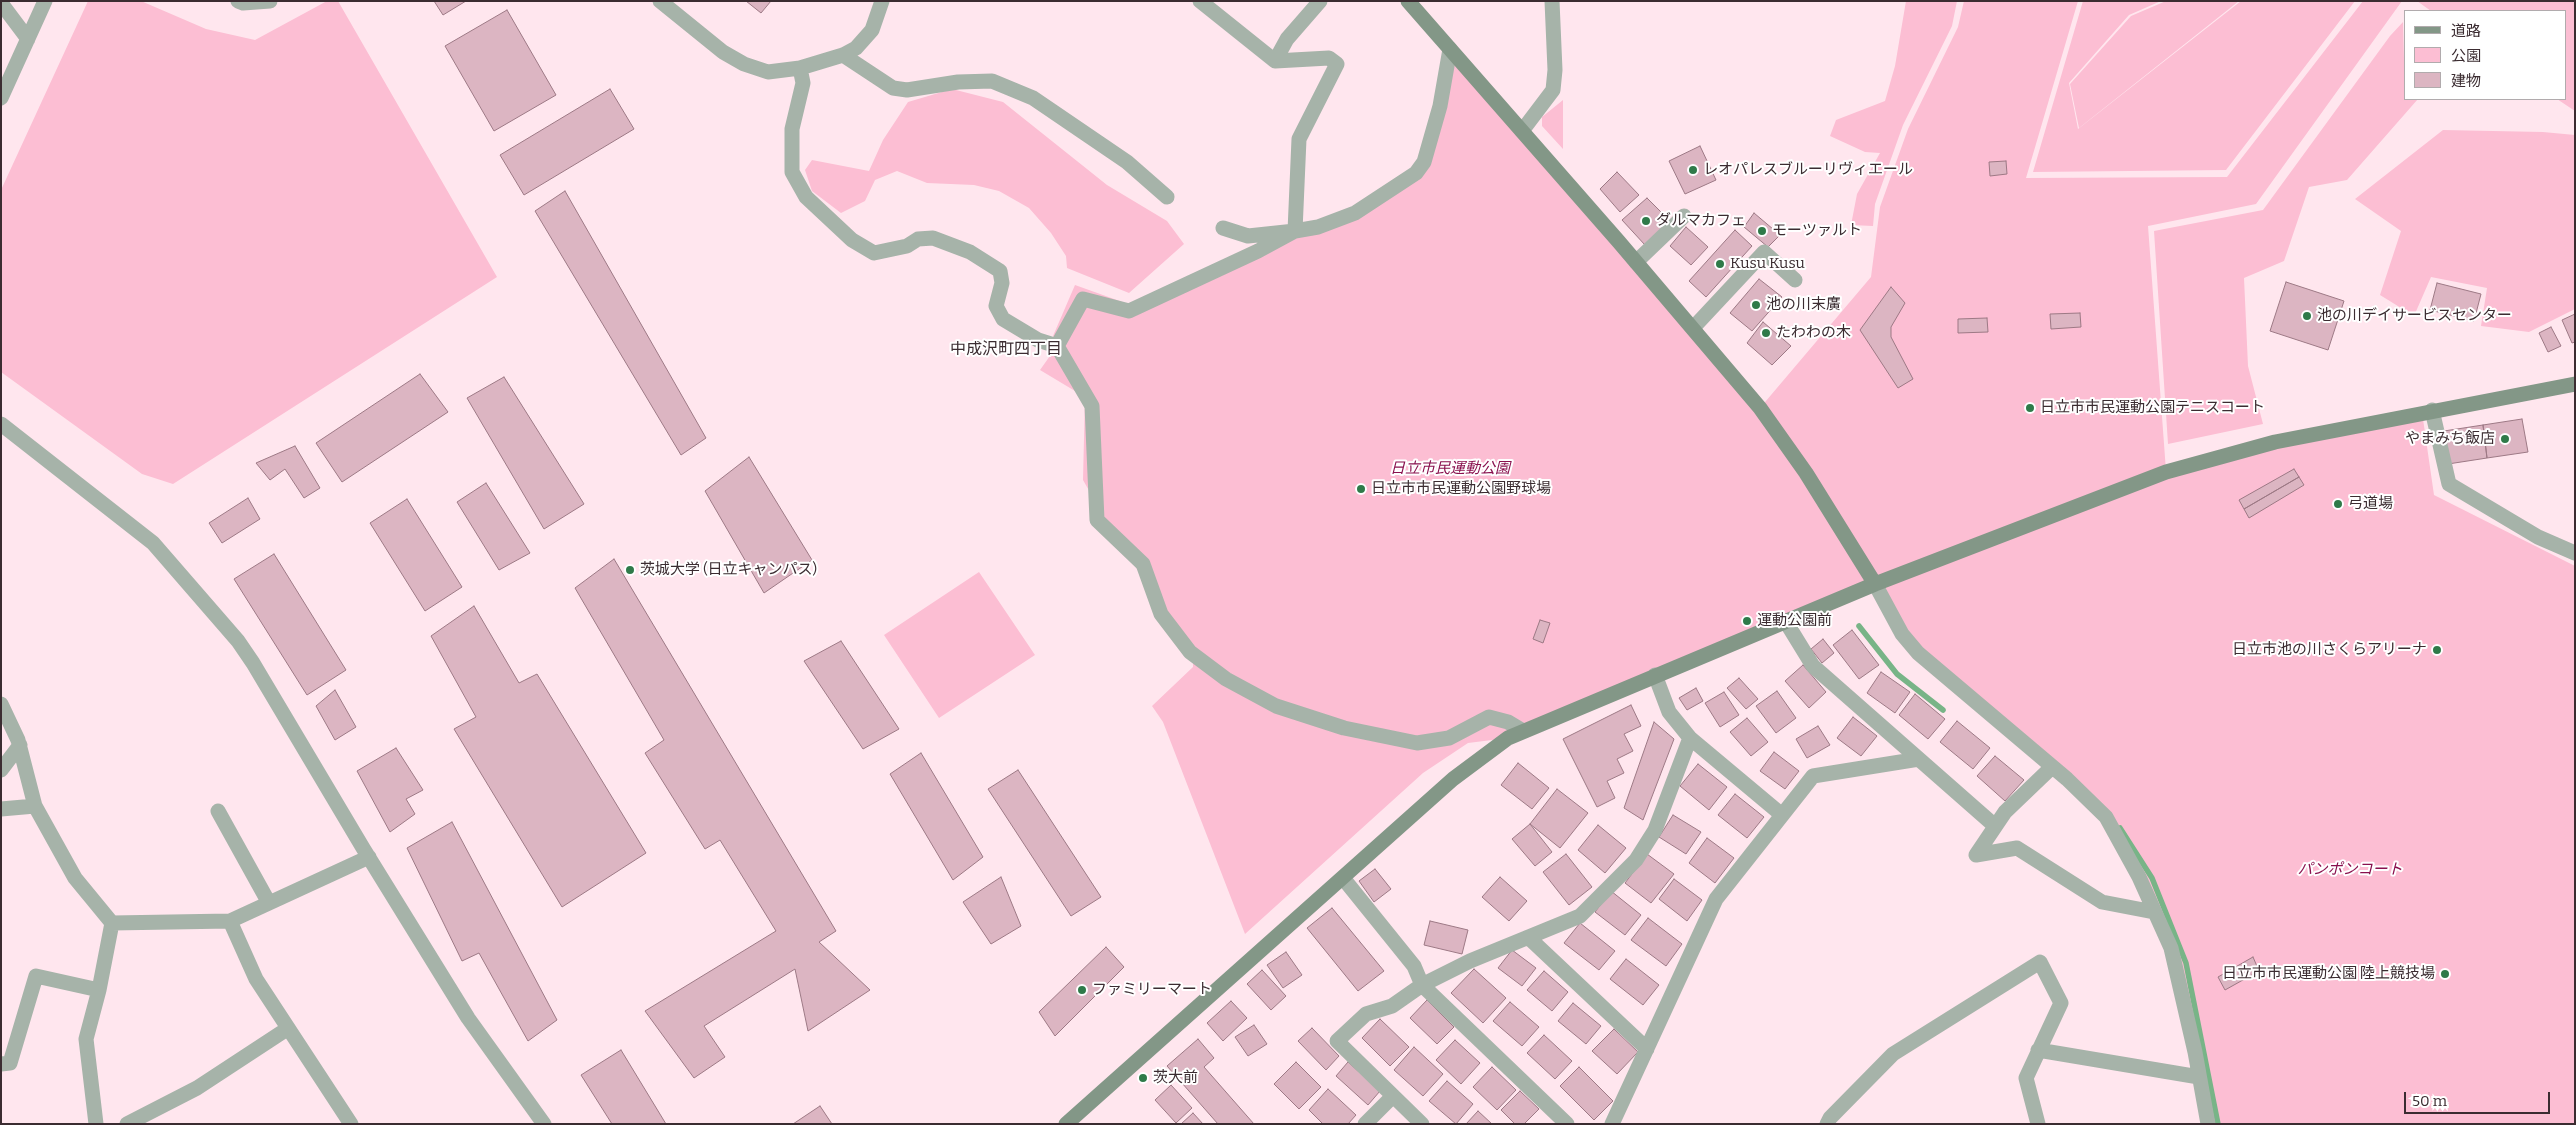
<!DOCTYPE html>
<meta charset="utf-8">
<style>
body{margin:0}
#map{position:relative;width:2576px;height:1125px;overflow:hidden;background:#ffe6ee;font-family:Bitter,"Noto Sans JP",serif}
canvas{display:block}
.frame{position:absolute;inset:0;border:2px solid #3b2c31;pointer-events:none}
.legend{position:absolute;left:2404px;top:10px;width:162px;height:90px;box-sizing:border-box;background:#fff;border:1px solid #b1abad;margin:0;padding:6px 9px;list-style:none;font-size:15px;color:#3b2c31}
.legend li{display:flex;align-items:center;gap:10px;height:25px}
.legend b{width:25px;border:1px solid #b1abad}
.scale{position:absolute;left:2404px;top:1092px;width:146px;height:22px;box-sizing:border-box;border:2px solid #3b2c31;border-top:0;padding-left:6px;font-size:15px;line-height:18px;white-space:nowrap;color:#3b2c31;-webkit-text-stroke:4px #fff;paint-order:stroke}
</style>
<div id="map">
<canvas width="2576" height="1125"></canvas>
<div class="frame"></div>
<ul class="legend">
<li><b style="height:6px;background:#839787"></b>道路</li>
<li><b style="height:14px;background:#fcbed3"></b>公園</li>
<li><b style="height:14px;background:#dcb5c2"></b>建物</li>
</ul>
<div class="scale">50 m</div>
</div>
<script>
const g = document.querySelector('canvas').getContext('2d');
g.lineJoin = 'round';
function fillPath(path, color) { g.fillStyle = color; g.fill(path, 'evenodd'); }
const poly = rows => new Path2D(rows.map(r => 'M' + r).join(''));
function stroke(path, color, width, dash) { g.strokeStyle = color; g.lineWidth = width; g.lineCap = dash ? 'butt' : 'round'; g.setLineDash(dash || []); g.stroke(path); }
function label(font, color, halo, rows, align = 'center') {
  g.font = font + ' Bitter,"Noto Sans JP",serif'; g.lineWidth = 4; g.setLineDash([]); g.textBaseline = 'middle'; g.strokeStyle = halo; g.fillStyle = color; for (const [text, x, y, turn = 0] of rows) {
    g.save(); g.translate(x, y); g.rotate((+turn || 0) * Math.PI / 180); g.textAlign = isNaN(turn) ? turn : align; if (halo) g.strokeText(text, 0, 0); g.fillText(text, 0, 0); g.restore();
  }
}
fillPath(poly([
 [88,1,141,1,206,29,255,40,327,1,338,1,497,277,173,484,142,474,1,372,1,190],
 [1906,1,1957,1,1952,26,1903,125,1875,204,1873,226,1851,225,1857,194,1880,153,1865,152,1830,136,1836,120,1885,101,1895,66],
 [1964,1,2078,1,2026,178,2227,177,2363,1,2402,1,2256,204,2148,226,2166,471,2422,412,2434,495,2575,566,2575,1124,2208,1124,2171,948,2106,817,1918,653,1875,584,1508,738,1468,743,1423,773,1245,934,1163,722,1152,706,1193,667,1193,650,1119,543,1083,480,1085,397,1040,370,1057,346,1053,336,1075,285,1128,304,1337,219,1424,162,1454,53,1760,408,1871,277,1880,207,1908,129,1958,27],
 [2083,1,2161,1,2129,15,2069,83,2078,129,2241,1,2355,1,2226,170,2033,172],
 [2166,1,2239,1,2079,128,2070,84,2131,16],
 [2417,1,2575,1,2575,111,2557,99,2565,99,2565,11,2431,11],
 [2403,22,2405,99,2418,99,2347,180,2309,187,2284,261,2244,278,2248,366,2263,424,2168,444,2154,231,2263,210,2390,36],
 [952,89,1003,102,1107,185,1167,221,1184,244,1129,293,1067,268,1066,256,1051,233,1029,208,999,191,974,185,927,183,897,171,875,180,865,201,841,213,812,191,805,170,812,160,869,171,883,140,908,102],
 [1563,100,1563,149,1542,126,1542,117],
 [2443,130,2543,132,2575,135,2575,309,2529,332,2481,326,2487,288,2431,277,2414,316,2380,295,2401,231,2355,199],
 [979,572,1035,655,939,718,884,635]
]), '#fcbed3');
stroke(poly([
 [1859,626,1897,674,1943,710],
 [2120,828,2152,878,2186,963,2218,1124]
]), '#78b487', 5.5);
const building = poly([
 [434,1,466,1,443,15,434,1],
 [746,1,771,1,761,13,746,1],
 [507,10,556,95,494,131,445,46,507,10],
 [610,89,634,129,524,195,500,155,610,89],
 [1700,146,1716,180,1685,194,1669,161,1700,146],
 [2006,161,2007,174,1990,176,1989,162,2006,161],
 [1617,172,1639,195,1620,212,1600,189,1617,172],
 [565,191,706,438,681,455,535,211,565,191],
 [1647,198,1671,222,1645,245,1622,220,1647,198],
 [1754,213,1780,235,1768,247,1744,227,1754,213],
 [1686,227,1708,247,1691,265,1670,246,1686,227],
 [1735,230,1752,246,1706,297,1689,281,1735,230],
 [1759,279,1782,297,1752,331,1730,313,1759,279],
 [2286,282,2344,301,2328,350,2270,331,2286,282],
 [2437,283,2481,294,2474,321,2430,310,2437,283],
 [1891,287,1905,303,1891,327,1891,337,1913,379,1898,388,1860,330,1891,287],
 [2080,313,2081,327,2051,329,2050,314,2080,313],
 [2575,314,2575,342,2572,343,2562,320,2575,314],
 [1987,318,1988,332,1958,333,1958,319,1987,318],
 [1763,322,1791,346,1772,365,1747,343,1763,322],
 [2551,327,2561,346,2548,352,2539,333,2551,327],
 [420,374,448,412,342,482,316,443,420,374],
 [504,377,584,504,544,529,467,398,504,377],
 [2522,419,2528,452,2487,458,2483,425,2522,419],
 [2483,425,2487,458,2448,464,2444,431,2483,425],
 [295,446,320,488,304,498,285,469,270,480,256,463,295,446],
 [749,457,812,560,764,593,705,491,749,457],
 [2294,469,2299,477,2244,509,2239,500,2294,469],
 [2299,477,2304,485,2249,518,2244,509,2299,477],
 [486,483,530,553,499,570,457,502,486,483],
 [248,498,260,519,222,543,209,523,248,498],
 [407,499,462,587,425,611,370,523,407,499],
 [274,554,346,670,307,695,234,579,274,554],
 [614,559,836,931,819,942,870,990,808,1031,795,969,704,1026,725,1057,694,1078,645,1011,776,931,720,840,705,849,645,753,664,740,575,588,614,559],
 [474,606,519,683,537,674,646,853,562,907,454,729,476,717,431,636,474,606],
 [1540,620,1550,623,1543,643,1533,639,1540,620],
 [1852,630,1879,665,1859,679,1833,645,1852,630],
 [1823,639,1834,653,1822,663,1811,649,1823,639],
 [841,641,899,729,863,749,804,661,841,641],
 [1803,665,1826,692,1809,708,1785,681,1803,665],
 [1881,672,1910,692,1895,713,1867,693,1881,672],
 [1739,678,1758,699,1746,709,1727,688,1739,678],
 [1696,688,1703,701,1687,710,1679,698,1696,688],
 [335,690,356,727,335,740,316,706,335,690],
 [1777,691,1796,718,1776,733,1756,706,1777,691],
 [1724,692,1739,715,1720,727,1705,703,1724,692],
 [1915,694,1945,719,1928,739,1899,715,1915,694],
 [1631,705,1641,726,1624,734,1633,751,1617,759,1624,773,1607,781,1615,798,1597,807,1563,739,1631,705],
 [1853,717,1877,736,1861,756,1837,738,1853,717],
 [1747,718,1768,742,1751,756,1730,732,1747,718],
 [1957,721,1990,748,1973,769,1940,742,1957,721],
 [1654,722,1674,739,1643,820,1624,808,1654,722],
 [1818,726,1830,745,1807,758,1796,739,1818,726],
 [396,748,423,790,406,799,415,814,390,832,357,771,396,748],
 [1774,752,1799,771,1785,789,1760,771,1774,752],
 [921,753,983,857,953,880,890,774,921,753],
 [1995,756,2024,780,2005,801,1977,776,1995,756],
 [1518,763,1549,788,1532,809,1501,785,1518,763],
 [1698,764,1727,787,1709,810,1680,786,1698,764],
 [1018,770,1101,897,1071,916,988,789,1018,770],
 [1557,789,1588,813,1560,848,1530,824,1557,789],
 [1735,794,1764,817,1747,838,1718,815,1735,794],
 [1673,815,1701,832,1686,854,1659,837,1673,815],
 [452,822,557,1020,528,1041,479,953,462,961,407,848,452,822],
 [1530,824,1552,852,1535,866,1512,839,1530,824],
 [1598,825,1626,848,1605,873,1578,850,1598,825],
 [1707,838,1734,858,1715,883,1689,863,1707,838],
 [1566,854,1592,887,1569,905,1543,872,1566,854],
 [1647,854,1674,874,1651,903,1625,883,1647,854],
 [1375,869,1391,889,1374,902,1359,881,1375,869],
 [1001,877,1021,926,991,944,963,902,1001,877],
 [1500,877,1527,901,1509,921,1482,897,1500,877],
 [1674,879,1702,900,1687,921,1659,899,1674,879],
 [1611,891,1641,915,1625,935,1595,912,1611,891],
 [1332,908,1384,971,1358,991,1307,928,1332,908],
 [1648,918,1682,944,1666,966,1631,940,1648,918],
 [1430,921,1468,930,1462,954,1424,945,1430,921],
 [1580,923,1615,951,1599,970,1564,943,1580,923],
 [1106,947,1124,967,1055,1036,1039,1012,1106,947],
 [1512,950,1536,968,1522,986,1498,968,1512,950],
 [1286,952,1302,975,1283,988,1267,965,1286,952],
 [2253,957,2259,971,2225,990,2218,977,2253,957],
 [1626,959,1659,985,1643,1005,1610,979,1626,959],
 [1474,969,1506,998,1483,1023,1451,993,1474,969],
 [1262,970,1286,996,1271,1010,1247,984,1262,970],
 [1544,971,1568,992,1552,1011,1527,990,1544,971],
 [1427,1000,1454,1027,1437,1044,1410,1018,1427,1000],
 [1231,1001,1247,1018,1223,1041,1207,1023,1231,1001],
 [1510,1002,1539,1027,1522,1046,1493,1021,1510,1002],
 [1573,1003,1601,1026,1586,1044,1558,1021,1573,1003],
 [1380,1019,1409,1047,1390,1066,1362,1038,1380,1019],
 [1254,1025,1267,1044,1248,1056,1235,1037,1254,1025],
 [1312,1028,1339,1056,1326,1070,1298,1041,1312,1028],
 [1614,1029,1638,1052,1617,1074,1592,1051,1614,1029],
 [1544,1035,1572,1061,1555,1079,1527,1053,1544,1035],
 [1198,1039,1214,1058,1204,1067,1254,1124,1218,1124,1167,1066,1198,1039],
 [1455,1040,1480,1063,1461,1084,1436,1060,1455,1040],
 [1414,1047,1443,1074,1423,1096,1394,1070,1414,1047],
 [621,1050,666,1124,612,1124,581,1075,621,1050],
 [1296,1062,1321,1087,1299,1109,1274,1084,1296,1062],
 [1348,1062,1380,1091,1368,1105,1336,1076,1348,1062],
 [1492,1067,1516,1090,1497,1110,1473,1087,1492,1067],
 [1579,1067,1613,1101,1594,1120,1560,1086,1579,1067],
 [1447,1081,1473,1104,1456,1124,1429,1101,1447,1081],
 [1171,1085,1192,1108,1176,1123,1155,1100,1171,1085],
 [1328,1089,1356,1115,1348,1124,1323,1124,1309,1110,1328,1089],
 [1520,1091,1539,1109,1524,1124,1515,1124,1501,1110,1520,1091],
 [820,1106,832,1124,793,1124,820,1106],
 [1478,1111,1492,1124,1466,1124,1478,1111],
 [1193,1113,1203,1124,1181,1124,1193,1113]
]);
fillPath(building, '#dcb5c2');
stroke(building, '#9d7985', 1);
stroke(poly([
 [238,1,243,3,270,1],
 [660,1,723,52,744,64,768,72,800,68,843,55,856,48,872,30,882,1],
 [1200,1,1275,61],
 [1,3,28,39],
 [843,55,893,88,907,90,958,82,992,81,1033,98,1127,162,1167,197],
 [800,68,803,83,792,129,792,172,806,197,852,240,874,253,907,246,918,239,933,238,970,252,1000,271,1002,283,996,306,1003,319,1038,340,1057,346,1092,406,1097,520,1143,564,1161,614,1190,652,1226,679,1276,706,1344,728,1417,743,1449,738,1489,717,1508,722,1523,731],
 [1,98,45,1],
 [1522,131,1553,90,1555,70,1552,1],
 [1223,228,1248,236,1295,231,1299,139,1337,64,1329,58,1275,61,1287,39,1320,1],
 [1636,262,1684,216],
 [1693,328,1764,252,1795,280],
 [1057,346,1083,299,1129,311,1258,251,1295,231,1318,227,1355,213,1416,173,1424,162,1440,106,1450,49],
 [2432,410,2449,484,2538,537,2575,553],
 [1,424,153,543,238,641,253,663,363,848,468,1018,544,1124],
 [1875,584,1902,634,1918,653,2067,779,2106,817,2139,877,2171,948,2195,1052,2208,1124],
 [1786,622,1813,666,1995,826],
 [1655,675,1669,712,1690,738,1782,815],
 [1,704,18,740,35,806],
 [2052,767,2005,812,1976,855,2017,848,2102,902,2154,912],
 [1,770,20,745],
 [1,809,35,806,75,878,112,923],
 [218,811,269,903],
 [1343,878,1414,966,1422,985,1567,1124],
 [230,921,256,979,351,1124],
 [1528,937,1647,1049],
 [2038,1050,2199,1077],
 [1,1064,10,1063,36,976,99,990],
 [96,1124,86,1039,99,990,112,923,230,921,369,857],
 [127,1124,197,1088,287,1029],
 [1365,1124,1393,1096],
 [1422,1124,1337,1041,1366,1014,1392,1006,1422,985,1470,961,1580,916,1636,860,1655,830,1690,738],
 [1612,1124,1716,899,1813,776,1919,759],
 [1827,1124,1830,1118,1893,1054,2040,962,2061,1003,2026,1078,2038,1124]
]), '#a6b3a9', 15);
stroke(poly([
 [1408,1,1619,242,1760,408,1806,473,1875,584],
 [1066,1124,1453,779,1508,738,1875,584,2166,472,2275,442,2575,384]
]), '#839787', 15);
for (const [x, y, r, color] of [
 [1693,170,5,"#2f7a49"],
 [1646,221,5,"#2f7a49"],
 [1762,231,5,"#2f7a49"],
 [1720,264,5,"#2f7a49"],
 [1756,305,5,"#2f7a49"],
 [2307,316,5,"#2f7a49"],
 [1766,333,5,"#2f7a49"],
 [2030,408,5,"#2f7a49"],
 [2505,439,5,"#2f7a49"],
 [1361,489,5,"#2f7a49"],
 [2338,504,5,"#2f7a49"],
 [630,570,5,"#2f7a49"],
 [1747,621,5,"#2f7a49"],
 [2437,650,5,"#2f7a49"],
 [2445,974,5,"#2f7a49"],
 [1082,990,5,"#2f7a49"],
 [1143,1078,5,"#2f7a49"]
]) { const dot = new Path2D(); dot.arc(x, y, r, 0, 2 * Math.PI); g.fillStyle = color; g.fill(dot); stroke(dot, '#fff', 2); }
label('15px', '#3b2c31', '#fff', [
 ["レオパレスブルーリヴィエール",1703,170],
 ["ダルマカフェ",1656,221],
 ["モーツァルト",1772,231],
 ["Kusu Kusu",1730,264],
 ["池の川末廣",1766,305],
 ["池の川デイサービスセンター",2317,316],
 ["たわわの木",1776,333],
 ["日立市市民運動公園テニスコート",2040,408],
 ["やまみち飯店",2495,439,"right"],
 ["日立市市民運動公園野球場",1371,489],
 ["弓道場",2348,504],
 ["茨城大学 (日立キャンパス)",640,570],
 ["運動公園前",1757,621],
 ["日立市池の川さくらアリーナ",2427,650,"right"],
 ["日立市市民運動公園 陸上競技場",2435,974,"right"],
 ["ファミリーマート",1092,990],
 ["茨大前",1153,1078]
], 'left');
label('italic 15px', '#89104e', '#fff', [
 ["日立市民運動公園",1450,469],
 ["パンポンコート",2350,870]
]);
label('16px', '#3b2c31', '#fff', [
 ["中成沢町四丁目",1006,350]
]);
</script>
